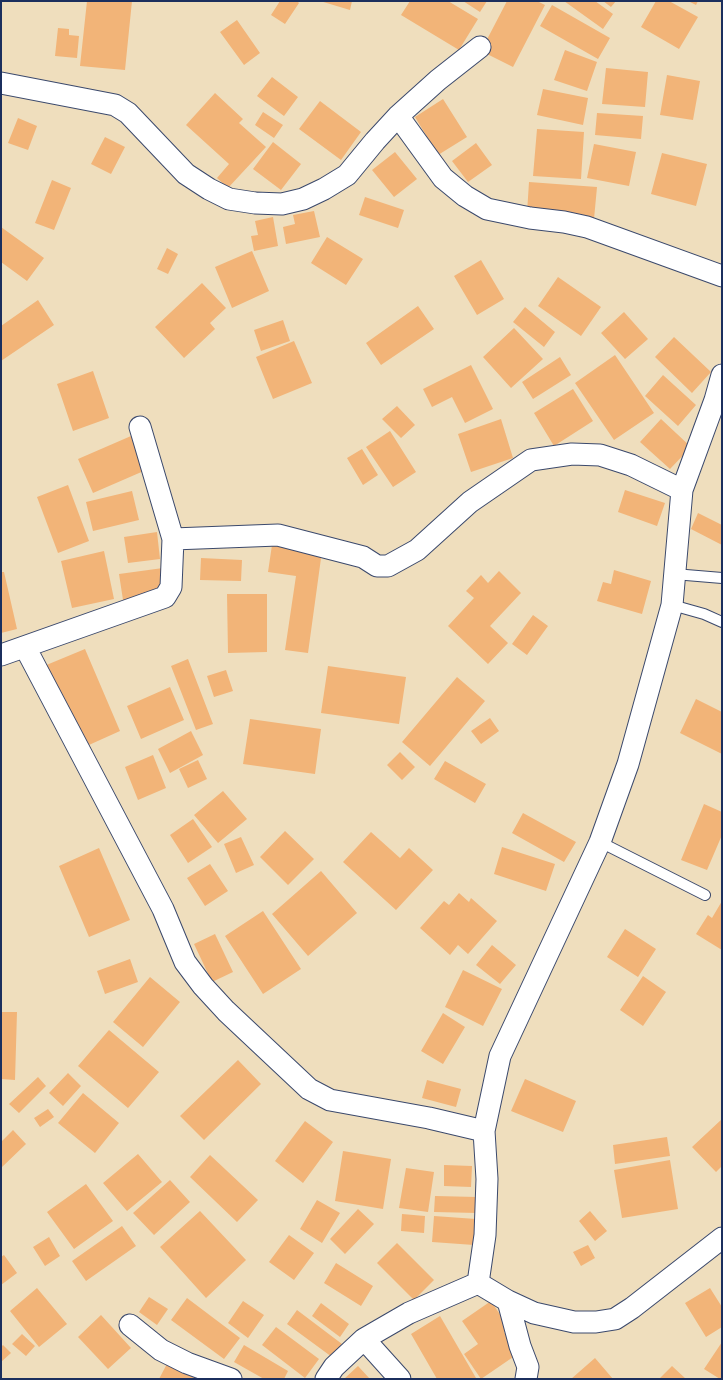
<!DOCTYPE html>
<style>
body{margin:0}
#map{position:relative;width:723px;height:1380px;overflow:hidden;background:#efdebd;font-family:"IM FELL Double Pica",serif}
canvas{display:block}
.frame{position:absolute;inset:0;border:2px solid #1b2f5e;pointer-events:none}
</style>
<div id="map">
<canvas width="723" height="1380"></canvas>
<div class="frame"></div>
</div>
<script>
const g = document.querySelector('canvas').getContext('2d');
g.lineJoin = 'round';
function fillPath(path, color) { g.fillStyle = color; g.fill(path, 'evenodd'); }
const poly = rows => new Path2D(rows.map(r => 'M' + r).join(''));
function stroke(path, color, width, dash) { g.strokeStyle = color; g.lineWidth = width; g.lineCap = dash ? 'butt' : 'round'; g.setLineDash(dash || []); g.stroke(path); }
fillPath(poly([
 [87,1,132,1,125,70,80,66],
 [280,1,297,1,299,3,285,24,271,15],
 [320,1,352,1,350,10],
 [410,1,448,1,478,19,459,50,401,15],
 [463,1,487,1,480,12],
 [507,1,537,1,545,5,513,67,481,51],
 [564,1,595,1,613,14,603,29],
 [603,1,616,1,611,7],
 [656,1,669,1,698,17,679,49,641,27],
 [688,1,698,1,696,5],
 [552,5,610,38,598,59,540,26],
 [237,20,260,53,244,65,220,32],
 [58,28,69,29,69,35,79,36,77,58,55,56],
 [565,50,597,62,587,91,554,80],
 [606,68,648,72,645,107,602,104],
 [667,75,700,81,693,120,660,115],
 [272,77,298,97,284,116,257,96],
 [543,89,588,98,583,125,537,115],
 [215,93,243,119,239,123,266,147,228,188,217,178,229,164,186,125],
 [443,99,467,137,438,155,415,117],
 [320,101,361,132,341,160,299,129],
 [263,112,283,125,274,138,255,125],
 [597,113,643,116,641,139,595,135],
 [18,118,37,126,28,150,8,143],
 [537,129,584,132,581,179,533,176],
 [105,137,125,147,111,174,91,164],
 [273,142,301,164,281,190,253,169],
 [476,143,492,165,468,182,452,161],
 [594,144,636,152,629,186,587,178],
 [395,152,417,179,394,197,372,170],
 [662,153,707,164,696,206,651,194],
 [52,180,71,188,54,230,35,223],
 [529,182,597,187,594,219,527,213],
 [365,197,404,210,398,228,359,215],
 [314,211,320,237,286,244,283,227,295,224,293,215],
 [273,217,278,246,254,251,251,236,258,235,255,221],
 [1,227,44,258,27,281,1,262],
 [327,237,363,259,346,285,311,263],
 [167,248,178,254,168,274,157,269],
 [252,251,269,291,232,308,215,267],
 [481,260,504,299,477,315,454,276],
 [558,277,601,307,581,336,538,306],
 [202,283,226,308,210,323,215,329,184,358,155,327],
 [38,300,54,325,1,361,1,326],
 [418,306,434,329,381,365,366,343],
 [525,307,555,332,544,347,513,322],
 [624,312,648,339,625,359,601,333],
 [283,320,290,341,261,351,254,330],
 [514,328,543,359,511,388,483,357],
 [674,337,711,372,692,393,655,357],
 [294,341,312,383,273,399,256,357],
 [615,355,654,413,614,440,575,383],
 [560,357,571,375,533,399,522,382],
 [471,365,493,409,465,423,452,397,432,407,423,389],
 [93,371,109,418,73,431,57,384],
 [663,375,696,405,678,426,645,396],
 [573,389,593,421,554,446,534,413],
 [397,406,415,425,401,438,382,419],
 [501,419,513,458,471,472,458,434],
 [661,419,691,447,670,469,640,442],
 [390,431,416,472,393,487,366,447],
 [131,436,146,470,93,493,78,459],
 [362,449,378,475,363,485,347,458],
 [68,485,89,541,58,553,37,497],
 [625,490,665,503,657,526,618,512],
 [132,491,139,520,93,531,86,502],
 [698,513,722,525,722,545,691,529],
 [157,532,160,559,128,563,124,537],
 [272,545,322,551,308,653,285,650,296,576,268,572],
 [104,551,114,599,72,608,61,561],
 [201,558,242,560,241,581,200,580],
 [163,568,167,593,123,600,119,574],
 [614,570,651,581,642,614,597,601,603,582,611,584],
 [499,571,521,593,490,626,508,643,488,664,448,626,474,598,466,591,481,575,488,583],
 [1,572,4,572,17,629,1,633],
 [227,594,267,594,267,652,228,653],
 [533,615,548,626,527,655,512,644],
 [85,649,120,731,80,749,44,666],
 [188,659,213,724,196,730,171,666],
 [328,666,406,677,399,724,321,713],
 [226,670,233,691,214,697,207,676],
 [457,677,485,701,430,766,402,742],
 [170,687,184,720,141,739,127,706],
 [696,699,722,712,722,754,680,733],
 [490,718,499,731,481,744,471,731],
 [250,719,321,729,315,774,243,764],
 [191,731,203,755,170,773,158,749],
 [400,752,415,767,402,780,387,765],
 [153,755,166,788,138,800,125,767],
 [198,760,207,779,188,788,179,769],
 [445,761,486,784,475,803,434,779],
 [223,791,247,819,218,843,194,815],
 [704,804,722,812,722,835,707,870,681,860],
 [523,813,576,842,564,862,512,833],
 [193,819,212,847,188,863,170,835],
 [285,831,314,859,288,885,260,857],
 [371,832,400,858,409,848,433,870,396,910,343,862],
 [241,837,254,865,236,873,224,844],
 [502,847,555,864,546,891,494,874],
 [99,848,130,920,89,937,59,866],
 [210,864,228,891,205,906,187,878],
 [321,871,357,913,308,956,272,914],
 [459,893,469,902,471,898,497,921,468,954,458,945,450,955,420,928,444,901,449,905],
 [722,901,722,950,696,934,708,915,712,918],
 [263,911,301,969,263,994,225,936],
 [625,929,656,949,638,977,607,957],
 [215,934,233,972,212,982,194,944],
 [492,945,516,965,500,984,476,965],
 [130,959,138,982,105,994,97,971],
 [463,970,502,989,483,1026,445,1007],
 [643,976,666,992,643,1026,620,1010],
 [150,977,180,1002,143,1047,113,1022],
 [1,1012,17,1012,15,1080,1,1079],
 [443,1013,465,1027,443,1064,421,1051],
 [109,1030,159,1072,128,1108,78,1066],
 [238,1060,261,1084,204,1140,180,1116],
 [68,1073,81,1086,63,1106,49,1093],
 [38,1077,46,1086,19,1113,9,1104],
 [525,1079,576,1101,563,1132,511,1111],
 [427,1080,461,1089,456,1107,422,1098],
 [83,1093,119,1123,95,1153,58,1123],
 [48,1109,54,1117,40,1127,34,1118],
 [722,1119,722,1166,716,1172,692,1147],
 [305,1121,333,1142,303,1183,275,1161],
 [13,1130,26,1144,1,1168,1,1142],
 [667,1137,670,1156,615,1164,613,1145],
 [343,1151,391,1159,383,1209,335,1201],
 [138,1154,162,1182,127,1211,103,1183],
 [210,1155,258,1200,237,1222,190,1177],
 [670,1160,678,1209,622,1218,614,1170],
 [444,1165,472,1166,471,1187,444,1186],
 [406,1168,434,1172,428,1212,399,1208],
 [170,1180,190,1202,154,1235,133,1213],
 [86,1184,113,1221,74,1249,47,1212],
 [435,1196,477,1197,477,1213,434,1212],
 [317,1200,340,1213,322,1243,300,1229],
 [358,1209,374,1224,345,1254,330,1239],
 [200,1211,246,1260,206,1298,160,1247],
 [590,1211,607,1231,595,1241,579,1221],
 [402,1214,425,1216,424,1233,401,1231],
 [434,1216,476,1219,474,1245,432,1242],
 [122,1226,136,1246,86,1281,72,1261],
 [289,1235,314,1253,294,1280,269,1262],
 [49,1237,60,1256,45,1266,33,1247],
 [397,1243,434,1280,414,1300,377,1263],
 [588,1245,595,1258,581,1266,573,1252],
 [4,1255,17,1273,1,1285,1,1257],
 [336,1263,373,1286,361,1306,324,1283],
 [37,1288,67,1324,39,1347,10,1311],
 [710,1288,722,1307,722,1327,706,1337,685,1303],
 [149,1297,168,1309,157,1325,139,1312],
 [187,1298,240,1338,224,1359,171,1320],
 [243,1301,264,1315,248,1338,228,1323],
 [491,1301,509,1328,504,1332,519,1353,481,1379,464,1354,478,1344,462,1321],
 [321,1303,349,1324,340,1337,312,1316],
 [297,1310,342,1344,332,1357,287,1324],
 [101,1315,131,1348,108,1369,78,1337],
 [440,1316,476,1378,476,1379,437,1379,411,1334],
 [276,1327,319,1359,305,1378,262,1345],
 [22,1334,35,1346,26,1356,12,1344],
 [722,1342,722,1379,720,1379,704,1369],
 [3,1345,11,1353,1,1362,1,1347],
 [244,1345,288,1371,284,1379,264,1379,234,1362],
 [595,1358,613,1379,571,1379],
 [169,1360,204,1379,159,1379],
 [358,1366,370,1379,344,1379],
 [672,1366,686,1379,659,1379]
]), '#f2b478');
const lane = poly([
 [674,574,722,578],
 [672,605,704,614,722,622],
 [600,842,705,895]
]);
const street = poly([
 [1,83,115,105,128,113,186,174,209,189,229,199,255,203,282,204,303,199,324,189,347,175,375,141,398,116,438,80,480,47],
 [398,116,443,178,465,196,487,209,530,218,564,222,587,227,722,276],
 [722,375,715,400,682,490,672,605,628,764,600,842,500,1056,484,1131,487,1179,485,1235,478,1283,508,1301,534,1313,574,1322,596,1322,615,1319,632,1308,722,1238],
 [173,539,278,535,363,557,377,566,388,566,417,550,470,502,531,460,572,454,600,455,631,465,682,490],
 [25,647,163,909,185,962,203,986,226,1011,309,1089,330,1100,429,1118,484,1131],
 [1,655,165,597,171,587,173,539,140,427],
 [508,1301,520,1346,528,1367,526,1379],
 [130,1325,161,1350,187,1363,231,1379],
 [364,1339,400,1379],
 [326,1379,334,1367,364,1339,409,1313,478,1283]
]);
stroke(lane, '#3b496c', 12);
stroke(street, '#3b496c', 23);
stroke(lane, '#fff', 10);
stroke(street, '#fff', 21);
</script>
